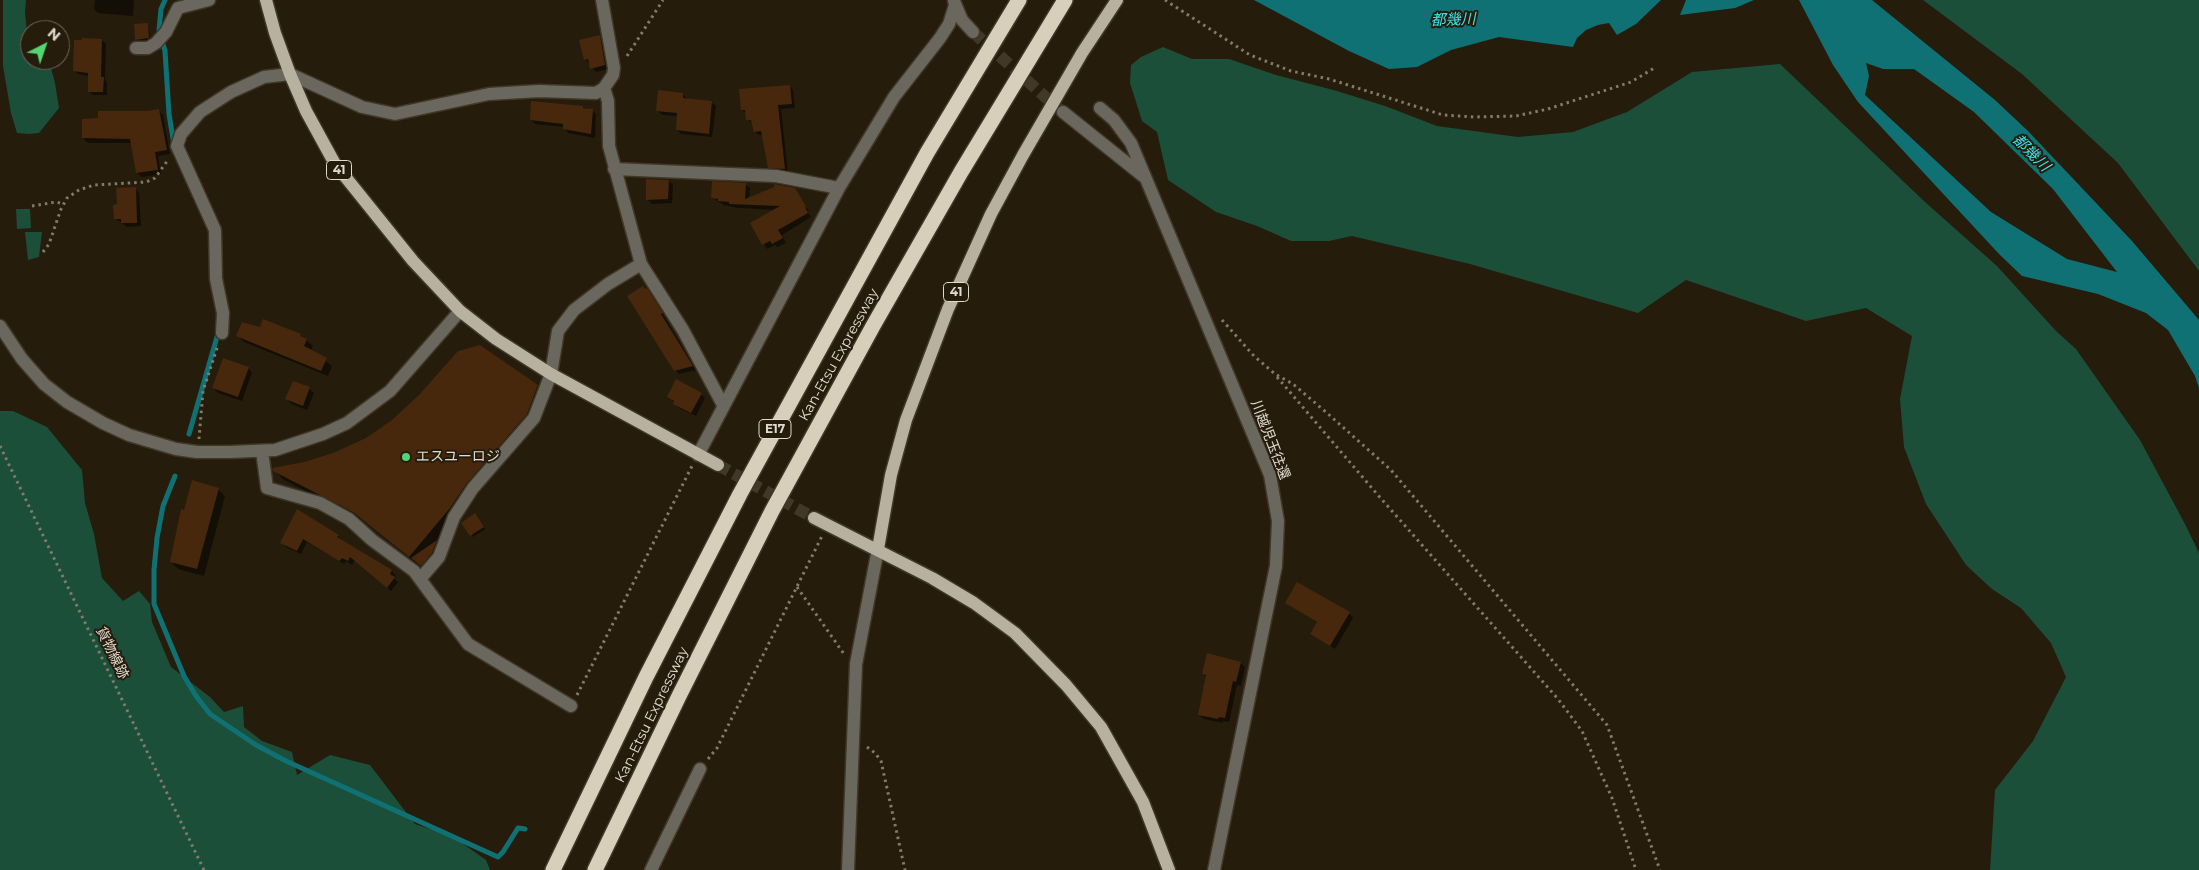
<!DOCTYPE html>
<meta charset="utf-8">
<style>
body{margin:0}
#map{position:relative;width:2199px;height:870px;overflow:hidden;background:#251c0c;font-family:Montserrat,sans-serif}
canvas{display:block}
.north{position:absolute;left:20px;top:20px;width:50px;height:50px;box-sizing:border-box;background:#251c0c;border:1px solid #70685a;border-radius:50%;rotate:41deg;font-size:14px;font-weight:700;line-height:20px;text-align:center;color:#e0dad0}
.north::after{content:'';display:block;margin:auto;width:18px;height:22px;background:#52d673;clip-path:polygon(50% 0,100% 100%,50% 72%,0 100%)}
</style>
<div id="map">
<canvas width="2199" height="870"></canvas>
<div class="north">N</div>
</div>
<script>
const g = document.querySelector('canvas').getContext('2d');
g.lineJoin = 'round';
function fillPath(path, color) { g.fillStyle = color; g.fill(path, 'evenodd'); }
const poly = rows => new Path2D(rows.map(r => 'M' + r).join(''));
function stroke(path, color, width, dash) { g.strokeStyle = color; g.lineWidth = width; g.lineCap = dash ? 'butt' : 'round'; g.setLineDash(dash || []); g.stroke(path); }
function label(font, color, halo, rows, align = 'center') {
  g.font = font + ' Montserrat,"Noto Sans JP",sans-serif'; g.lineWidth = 4; g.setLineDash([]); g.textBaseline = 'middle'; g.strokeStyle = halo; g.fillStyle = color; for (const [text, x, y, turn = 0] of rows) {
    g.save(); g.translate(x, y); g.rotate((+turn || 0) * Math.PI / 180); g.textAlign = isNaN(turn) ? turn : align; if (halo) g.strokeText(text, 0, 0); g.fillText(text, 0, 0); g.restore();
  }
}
fillPath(poly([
 [3,0,26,0,25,13,30,60,40,60,51,68,55,83,59,108,39,133,29,134,17,133,11,113,3,66],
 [1923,0,2199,0,2199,271,2118,163,2022,74],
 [1163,47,1192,59,1229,59,1276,75,1337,91,1385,106,1437,126,1518,137,1573,132,1627,112,1692,72,1780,64,1925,202,1997,266,2056,331,2076,349,2140,440,2185,524,2199,553,2199,870,1990,870,1995,790,2033,741,2066,677,2051,643,2021,608,1992,589,1966,565,1926,504,1904,447,1900,399,1912,336,1866,308,1806,321,1686,280,1638,313,1470,264,1352,236,1329,241,1291,241,1257,226,1216,212,1168,180,1157,132,1142,121,1130,83,1131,65,1141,57],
 [16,209,30,209,31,228,17,229],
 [25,232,42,232,39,257,28,260],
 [0,411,13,411,47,427,82,470,85,503,94,534,102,578,123,601,139,591,150,604,152,622,171,667,210,697,224,712,243,706,244,727,262,741,292,752,297,775,330,755,370,765,415,824,452,836,486,860,490,870,0,870]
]), '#1b4f39');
fillPath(poly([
 [1254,0,1661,0,1636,24,1617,35,1609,23,1598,25,1586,30,1577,38,1573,47,1499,37,1451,50,1417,67,1389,69,1349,51],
 [1686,0,1754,0,1735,8,1680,15],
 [1799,0,1872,0,1995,100,2028,131,2132,241,2199,320,2199,388,2195,376,2168,330,2146,313,2098,294,2022,276,1999,254,1858,102,1833,65],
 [1866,63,1883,69,1914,69,1974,112,2053,189,2117,272,2067,259,1991,212,1865,95,1869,76]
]), '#107175');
fillPath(poly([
 [95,0,134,0,133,16,98,13,94,9],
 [147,24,149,26,150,40,138,41,136,39],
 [599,36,604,41,609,69,596,72,585,59],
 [102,40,106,44,105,80,107,82,107,95,93,95,89,91,89,76,78,74,74,70],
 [790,86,793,90,795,108,781,109,788,173,774,171,770,167,763,135,759,135,755,132,753,123,747,119,747,114,742,110],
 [683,94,687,99,711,102,716,106,712,137,681,134,677,130,678,116,662,115,658,111],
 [582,107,592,110,596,114,595,138,568,133,564,127,535,124,531,120],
 [158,110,163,115,170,154,158,156,161,174,142,177,137,173,132,143,88,143,84,139,83,121],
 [669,181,673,185,672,203,652,204,647,199],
 [745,184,750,188,749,199,794,189,809,211,807,211,811,217,782,235,786,243,777,247,775,245,767,249,752,224,777,210,738,208,724,205,713,198],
 [135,189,139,193,141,226,127,227,115,218,118,206],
 [651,294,696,370,679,374,675,370],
 [264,321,300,336,306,340,313,346,311,350,332,366,328,376,244,342,238,336,261,328],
 [248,368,252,372,242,401,218,393,213,388],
 [537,386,547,395,459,518,445,551,422,568,364,521,284,480,274,470,305,463],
 [309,388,314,393,307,410,291,404,287,399],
 [701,394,705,398,696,416,679,408,669,397],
 [218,489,225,496,204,576,178,569,171,562,185,512],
 [298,511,338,536,341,541,392,571,396,576,394,578,398,582,391,591,355,560,352,565,346,561,344,564,307,542,301,554,286,547,282,543],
 [477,517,485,529,473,537,463,523],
 [1286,603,1349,613,1353,618,1335,649,1312,634,1318,623],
 [1241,663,1245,667,1241,686,1237,685,1229,722,1223,721,1223,723,1204,719,1199,715,1207,677,1203,674]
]), '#0007');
stroke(poly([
 [165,0,161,9,159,30,165,51,169,114,174,145],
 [189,434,219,330],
 [175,476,163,506,157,538,154,570,154,604,184,676,196,696,210,714,256,745,286,761,498,857,503,852,518,828,525,829]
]), '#107175', 5);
fillPath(poly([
 [148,23,149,38,135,40,134,24],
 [600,35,605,65,590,69,588,59,584,60,579,40],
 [82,38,102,39,101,77,104,77,103,92,88,92,88,73,73,71,74,40,82,40],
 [790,85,792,104,778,105,785,169,768,168,761,131,754,132,751,120,746,120,745,110,741,110,739,89],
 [658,90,683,93,683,98,712,101,709,134,676,130,677,113,656,111],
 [531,101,583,106,583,108,593,109,591,134,563,129,563,124,530,120],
 [159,109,167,150,155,152,158,170,136,173,130,139,82,138,82,119,98,118,98,111,147,111],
 [646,179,669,180,668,199,646,200],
 [712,181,746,183,745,199,774,187,774,184,795,188,807,208,805,207,808,213,778,230,783,238,772,244,770,241,762,245,750,223,780,206,729,204,729,202,718,201,718,199,711,198],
 [136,187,137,223,121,223,121,219,114,219,113,205,117,204,116,188],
 [643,286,645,289,647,288,663,313,661,314,693,366,674,371,627,296],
 [263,319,301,334,300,336,307,339,304,346,327,358,321,371,236,336,242,322,260,327],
 [480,345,538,385,527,414,467,483,450,508,409,557,353,512,273,471,272,468,304,462,333,453,366,438,392,420,419,395,458,351],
 [223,358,249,367,238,397,212,388],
 [676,379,702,393,691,413,673,404,674,401,667,397],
 [293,381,310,387,303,406,285,399],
 [192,480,219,488,197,569,170,562,181,509,184,510],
 [297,509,339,535,337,537,392,570,390,574,395,577,387,588,350,557,348,561,342,558,339,561,303,539,297,551,280,543],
 [475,513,484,527,470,536,461,523],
 [437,540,432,553,421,566,411,558],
 [1297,582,1350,612,1330,646,1310,634,1317,622,1285,603],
 [1207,653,1241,662,1236,682,1233,681,1225,718,1219,717,1218,719,1198,715,1206,675,1202,674]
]), '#47280d');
stroke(poly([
 [973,32,1061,111]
]), '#413829', 12, [12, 6]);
stroke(poly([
 [718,465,814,518]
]), '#413829', 12, [12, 6]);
const minor = poly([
 [954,1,962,20,973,32],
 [136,48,148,48,156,43,166,32,178,8,209,0],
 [604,88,608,101,609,146,641,264,683,330,723,405],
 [1100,108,1114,120,1131,143,1270,475,1278,521,1276,566,1214,870],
 [1063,112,1143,176],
 [614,169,776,176,839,188],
 [0,326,22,359,44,384,67,402,103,423,129,435,176,449,197,452,230,452,275,450,323,434,347,423,390,391,460,311],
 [222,333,223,313,216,279,215,230,177,146,181,134,200,112,231,92,264,77,290,74,362,107,395,114,489,94,539,91,596,93,604,88,613,75,614,68,602,0],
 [262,451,267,488,320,503,349,519,372,540,414,571,468,644,571,706],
 [698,455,839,188,894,97,940,38,949,24,955,5],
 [420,579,439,557,454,517,473,488,534,418,551,374,558,331,574,310,608,284,641,264],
 [651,870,700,769],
 [848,870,856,664,878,549]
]);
const major = poly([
 [266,0,275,33,290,74,306,111,335,164,413,261,460,311,496,339,551,374,718,465],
 [814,518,932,578,974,603,1015,633,1066,685,1101,727,1143,802,1169,870],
 [878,549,891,475,906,420,948,309,991,214,1023,155,1082,53,1117,0]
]);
const highway = poly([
 [553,870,646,677,740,494,927,153,1019,0],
 [595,870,679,696,772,511,873,326,961,172,1065,0]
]);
stroke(minor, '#3f3727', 15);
stroke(major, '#3f3727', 15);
stroke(highway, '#3f3727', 18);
stroke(poly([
 [1165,0,1250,55,1291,71,1329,79,1443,115,1474,117,1516,116,1548,109,1631,82,1656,67],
 [627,56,663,0],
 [32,206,56,202,64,204],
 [43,252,49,244,61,209,67,198,79,190,94,185,146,182,155,178,168,160],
 [1222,320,1254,356,1275,374,1293,384,1327,413,1391,470,1607,725,1660,870],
 [1277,377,1377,494,1558,699,1582,731,1612,798,1636,870],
 [199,439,203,391,218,345],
 [0,446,204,870],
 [797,587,844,654],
 [577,695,692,466],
 [867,747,875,753,881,761,905,870],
 [708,759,717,748,822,536]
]), '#817a6d', 3, [2.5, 4]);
stroke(minor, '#6a675e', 12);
stroke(major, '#b8b1a0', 12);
stroke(highway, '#d7cfba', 15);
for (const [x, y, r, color] of [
 [406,457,5,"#52d673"]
]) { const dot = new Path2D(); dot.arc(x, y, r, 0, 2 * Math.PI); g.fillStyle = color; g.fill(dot); stroke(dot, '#251c0c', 2); }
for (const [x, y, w] of [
 [339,170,25],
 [956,292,25],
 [775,429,32]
]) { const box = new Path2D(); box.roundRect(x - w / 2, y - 9.5, w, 19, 4); g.fillStyle = '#251c0c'; g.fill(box); stroke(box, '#e0dad0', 1); }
label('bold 12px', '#e0dad0', null, [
 ["41",339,170],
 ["41",956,292],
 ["E17",775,429]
]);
label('14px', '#e0dad0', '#251c0c', [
 ["Kan-Etsu Expressway",839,355,-61],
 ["川越児玉往還",1270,440,69],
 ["貨物線跡",112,653,64],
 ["Kan-Etsu Expressway",652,715,-64]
]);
label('14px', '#e0dad0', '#251c0c', [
 ["エスユーロジ",416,457]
], 'left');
label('italic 15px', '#3be4eb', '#251c0c', [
 ["都幾川",1453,20,-2],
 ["都幾川",2031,153,45]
]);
</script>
